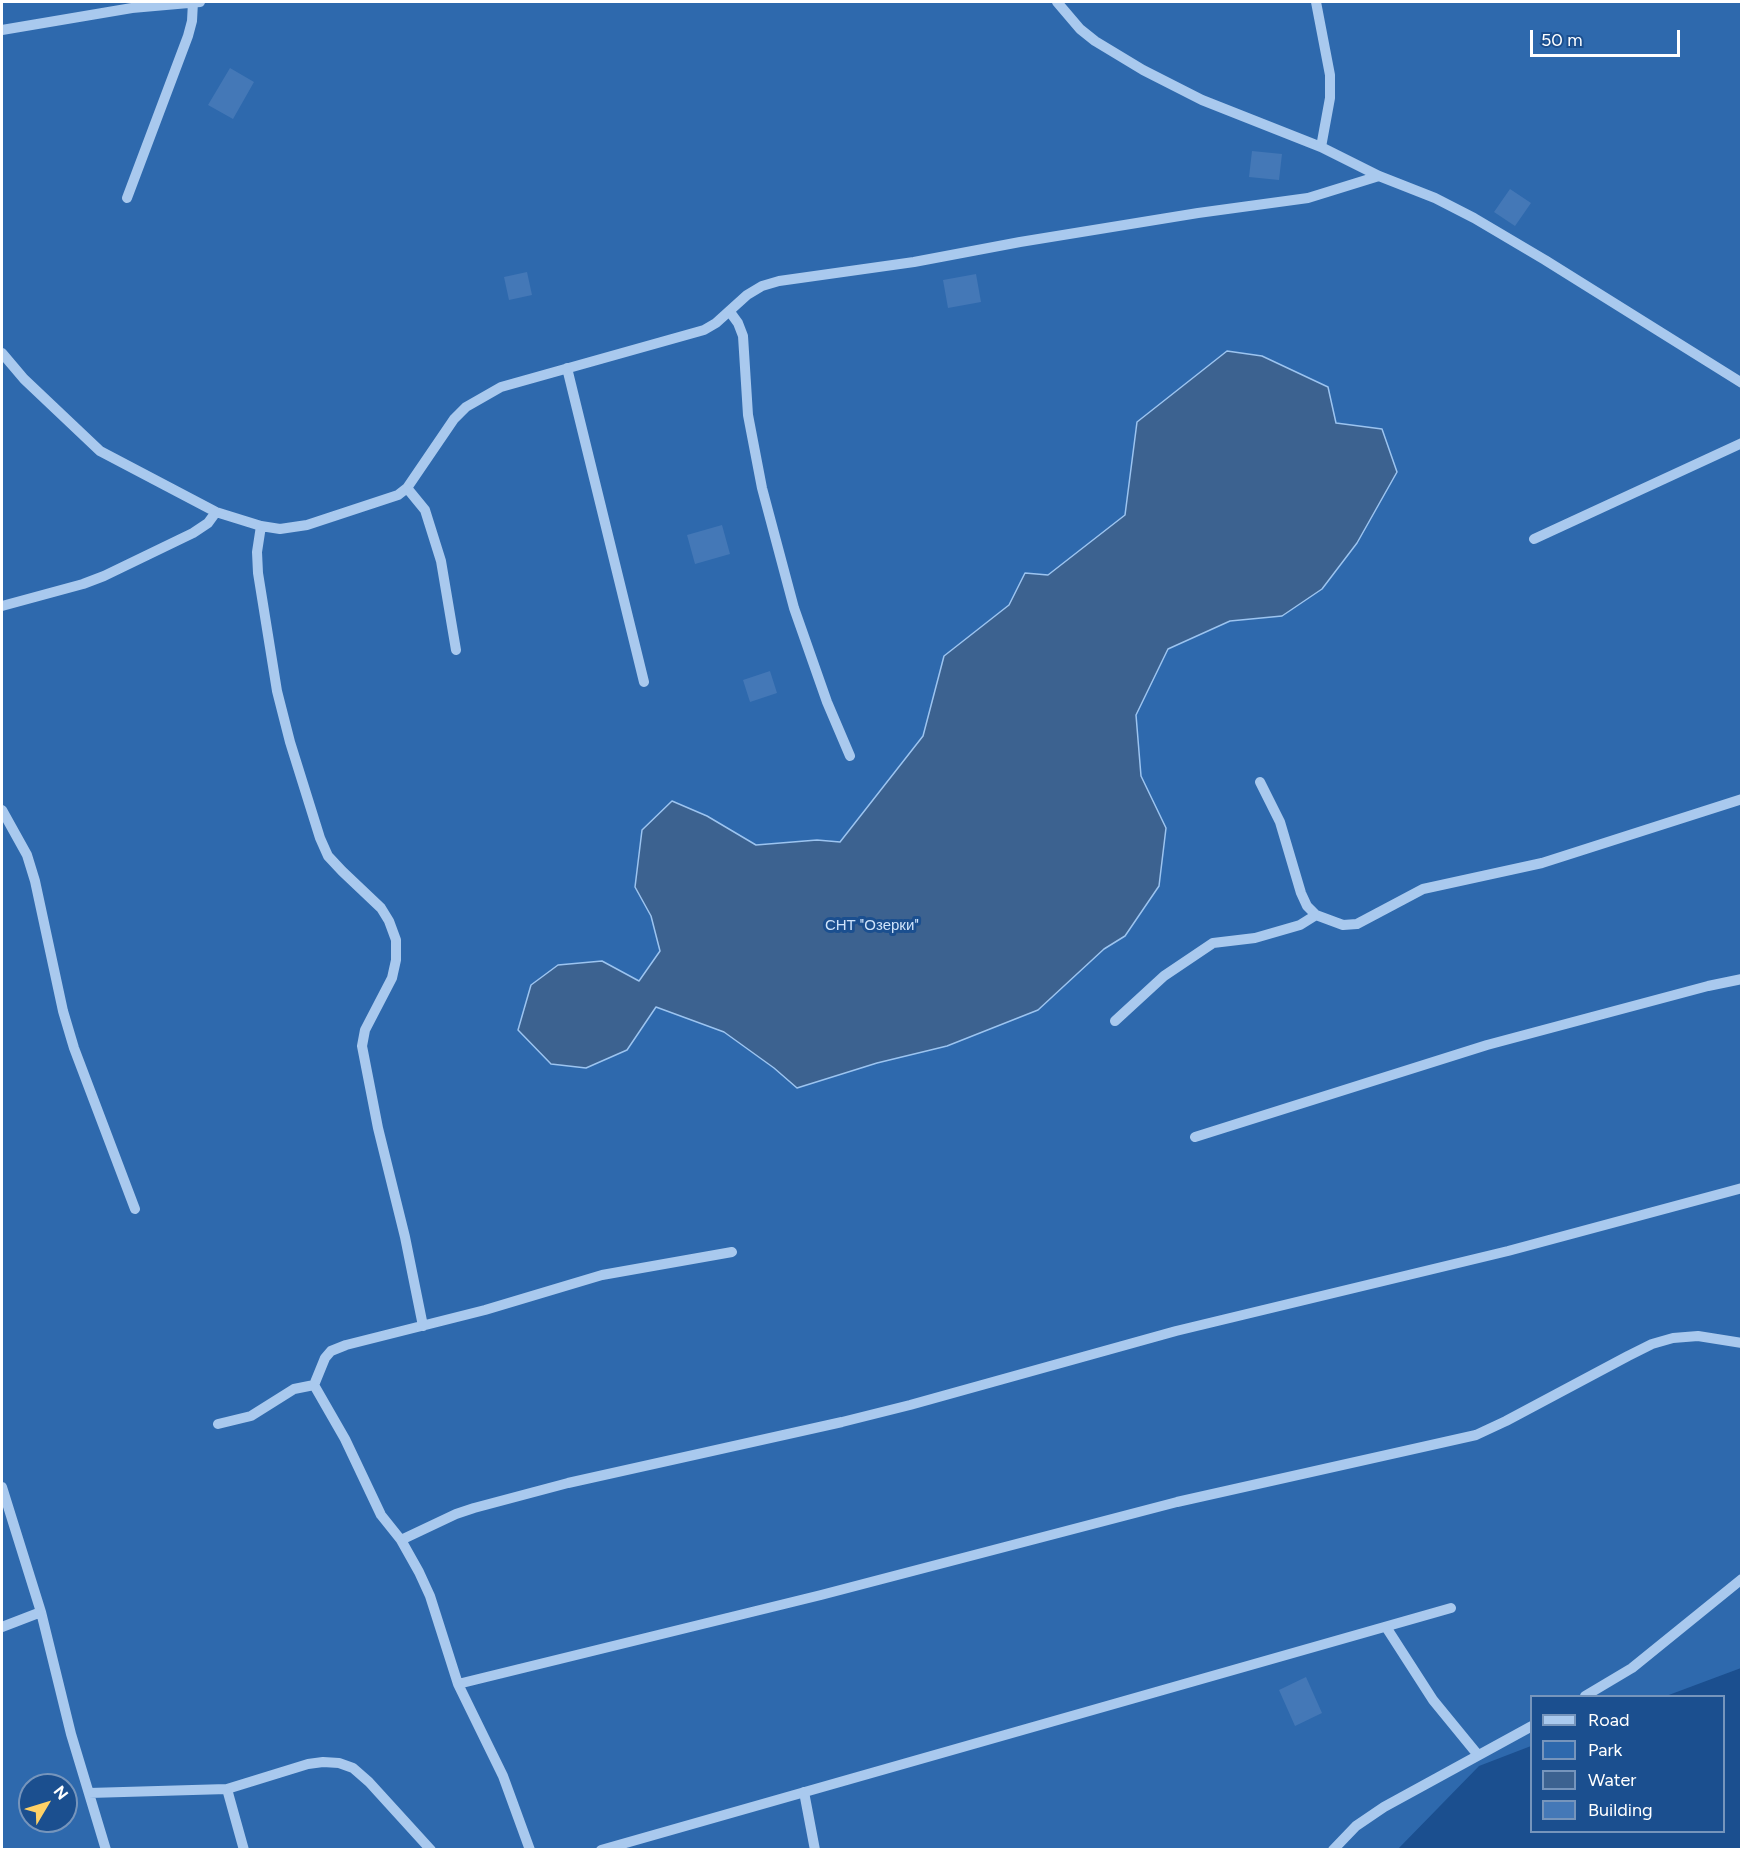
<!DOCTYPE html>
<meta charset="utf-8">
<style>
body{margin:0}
#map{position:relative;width:1743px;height:1851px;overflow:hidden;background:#1b4f8f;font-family:Figtree,sans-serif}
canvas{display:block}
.frame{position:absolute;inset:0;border:3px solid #fff;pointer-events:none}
.legend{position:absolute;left:1530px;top:1695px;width:195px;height:138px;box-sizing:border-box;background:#1b4f8f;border:2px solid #7695bc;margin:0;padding:8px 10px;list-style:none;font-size:18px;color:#fff}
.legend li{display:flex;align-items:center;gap:12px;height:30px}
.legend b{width:30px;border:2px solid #7695bc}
.north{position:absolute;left:18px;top:1773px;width:60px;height:60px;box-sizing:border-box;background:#1b4f8f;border:2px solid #7695bc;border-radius:50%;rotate:52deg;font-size:16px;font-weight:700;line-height:24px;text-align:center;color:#fff}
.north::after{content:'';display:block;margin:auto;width:21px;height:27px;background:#ffd166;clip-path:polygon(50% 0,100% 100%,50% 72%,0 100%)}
.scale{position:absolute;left:1530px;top:30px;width:150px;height:27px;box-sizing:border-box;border:3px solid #fff;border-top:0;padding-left:8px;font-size:18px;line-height:21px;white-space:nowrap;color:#fff;-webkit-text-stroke:4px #1b4f8f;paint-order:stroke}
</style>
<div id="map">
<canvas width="1743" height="1851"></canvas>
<div class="frame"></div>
<ul class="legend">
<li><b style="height:8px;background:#a9c9ee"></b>Road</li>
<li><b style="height:16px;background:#2e69ad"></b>Park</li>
<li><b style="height:16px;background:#3c6290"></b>Water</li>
<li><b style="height:16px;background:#4478b7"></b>Building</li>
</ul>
<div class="north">N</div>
<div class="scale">50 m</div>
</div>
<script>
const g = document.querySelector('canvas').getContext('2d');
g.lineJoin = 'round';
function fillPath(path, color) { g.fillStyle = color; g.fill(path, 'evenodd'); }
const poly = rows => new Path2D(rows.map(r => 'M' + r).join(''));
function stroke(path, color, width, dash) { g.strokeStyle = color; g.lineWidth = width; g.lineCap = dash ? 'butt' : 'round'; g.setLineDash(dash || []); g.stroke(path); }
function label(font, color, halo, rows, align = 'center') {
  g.font = font + ' Figtree,sans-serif'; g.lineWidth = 6; g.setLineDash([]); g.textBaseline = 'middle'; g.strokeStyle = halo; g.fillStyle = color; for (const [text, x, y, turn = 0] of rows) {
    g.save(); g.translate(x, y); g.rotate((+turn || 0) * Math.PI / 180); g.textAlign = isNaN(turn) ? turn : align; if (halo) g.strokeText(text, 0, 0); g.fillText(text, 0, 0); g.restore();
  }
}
fillPath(poly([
 [2,2,1741,2,1741,1668,1666,1696,1532,1696,1531,1746,1479,1766,1398,1849,2,1850],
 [30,1785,66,1785,66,1821,30,1821]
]), '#2e69ad');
const water = poly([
 [1227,351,1262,356,1328,387,1336,423,1382,429,1397,472,1357,543,1322,589,1282,616,1230,621,1168,649,1136,715,1141,776,1166,828,1159,886,1125,936,1104,949,1038,1010,947,1046,877,1063,797,1088,774,1068,724,1032,656,1007,627,1050,586,1068,551,1064,518,1030,531,985,558,965,602,961,639,981,660,951,651,916,635,887,642,830,672,801,707,816,756,845,817,840,840,842,923,736,944,656,1009,605,1025,573,1048,575,1125,515,1137,422,1227,351]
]);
fillPath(water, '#3c6290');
stroke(water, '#9cc4f0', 1.5);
fillPath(poly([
 [230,68,254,82,233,119,208,105],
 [1252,151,1282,154,1279,180,1249,177],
 [1510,189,1531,203,1515,226,1494,212],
 [527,272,532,295,509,300,504,277],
 [976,274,981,302,948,308,943,280],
 [722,525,730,554,695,564,687,535],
 [770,671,777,693,750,702,743,680],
 [1306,1677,1322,1713,1295,1726,1279,1690]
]), '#4478b7');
stroke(poly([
 [1057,2,1080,29,1095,41,1143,70,1202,100,1321,147,1379,176,1435,198,1474,218,1545,260,1742,383],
 [1316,2,1330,75,1330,98,1321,147],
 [2,30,132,8,200,2],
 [127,198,188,36,192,21,193,2],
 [730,312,738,323,743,336,748,415,762,488,794,608,827,702,850,756],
 [2,353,24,379,100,451,216,512,261,526,280,529,307,525,398,495,407,488,454,419,466,407,501,387,704,330,716,323,747,295,762,286,779,281,914,262,1020,242,1198,213,1308,198,1379,176],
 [567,368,644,682],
 [407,488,425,510,441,561,456,650],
 [261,526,257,552,258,573,277,691,290,742,320,838,328,856,342,871,381,908,389,921,396,940,396,960,392,978,365,1030,362,1046,378,1128,405,1237,423,1326],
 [1534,539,1742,443],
 [2,606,83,584,104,576,193,533,208,523,216,512],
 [1260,782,1280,822,1301,893,1307,906,1316,915,1343,925,1357,924,1423,889,1542,863,1742,799],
 [2,810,27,855,35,881,63,1011,74,1048,135,1209],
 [1115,1021,1164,976,1213,943,1255,938,1300,925,1316,915],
 [1195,1137,1487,1045,1708,986,1742,979],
 [314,1385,345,1439,381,1515,401,1540,419,1572,430,1596,458,1684,503,1776,530,1850],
 [314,1385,325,1358,331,1351,346,1345,485,1310,602,1275,732,1252],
 [218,1424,251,1416,294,1389,314,1385],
 [2,1487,41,1612,71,1734,106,1850],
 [401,1540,456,1514,474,1508,568,1483,842,1422,910,1405,1176,1331,1508,1251,1742,1188],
 [2,1627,41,1612],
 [1386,1627,1433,1700,1478,1755],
 [458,1684,821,1595,1177,1502,1476,1435,1506,1421,1628,1356,1652,1344,1673,1338,1698,1336,1742,1343],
 [1585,1696,1632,1668,1742,1579],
 [227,1789,244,1850],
 [804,1792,815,1850],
 [89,1793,227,1789,308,1764,323,1762,339,1763,353,1768,369,1782,431,1850],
 [601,1850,1451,1608],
 [1333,1850,1356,1826,1384,1807,1532,1726]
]), '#a9c9ee', 10);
label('15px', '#cfe3fa', '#1b4f8f', [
 ["СНТ \"Озерки\"",872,926]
]);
</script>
